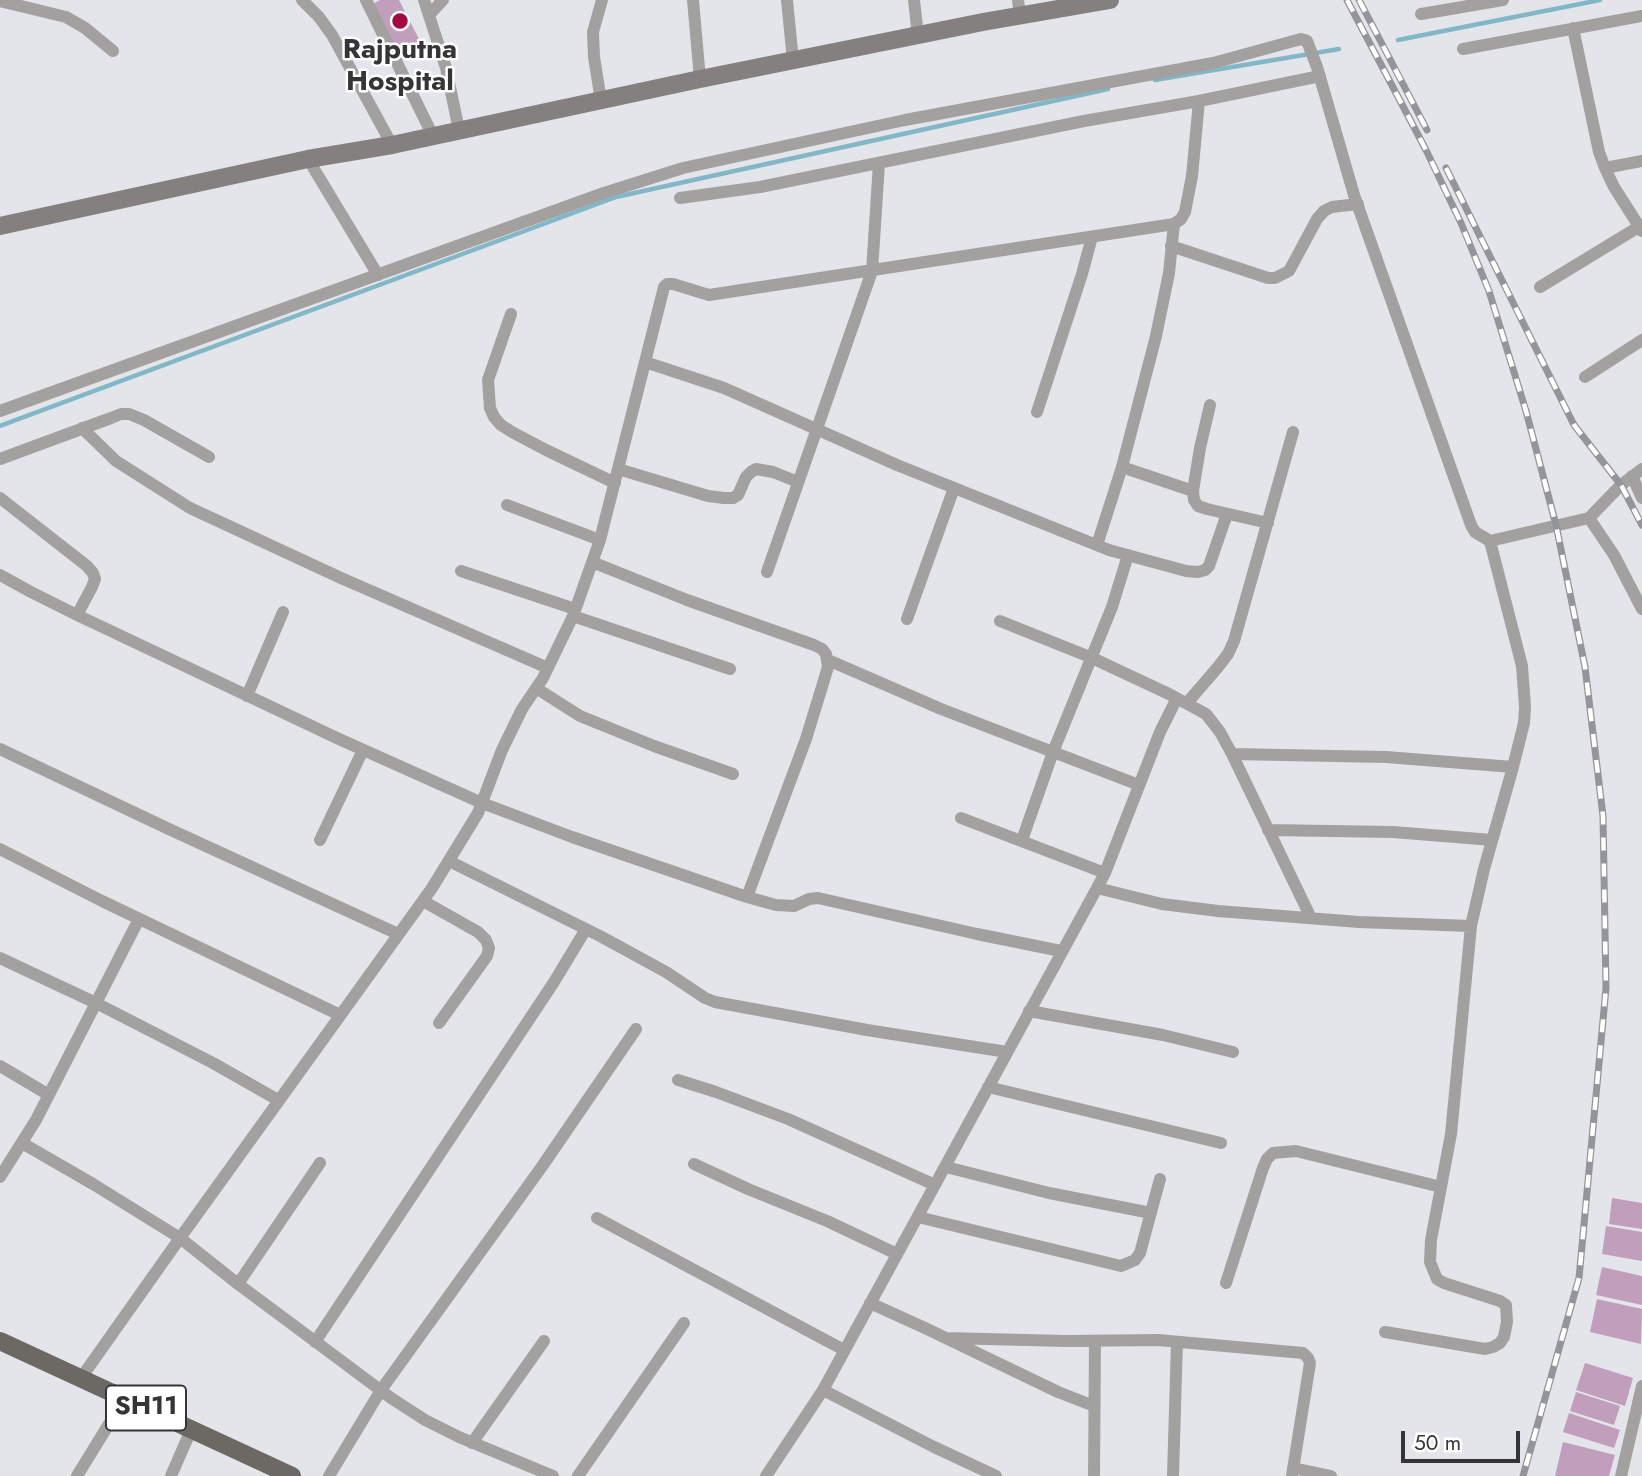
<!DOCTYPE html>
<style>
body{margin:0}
#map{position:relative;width:1642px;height:1476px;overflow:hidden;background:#e3e5eb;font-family:Jost,sans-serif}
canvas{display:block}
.scale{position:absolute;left:1401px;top:1431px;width:119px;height:32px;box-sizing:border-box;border:4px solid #353538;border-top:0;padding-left:9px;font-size:21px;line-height:24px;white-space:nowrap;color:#353538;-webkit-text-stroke:5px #fff;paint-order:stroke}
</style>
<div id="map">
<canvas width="1642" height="1476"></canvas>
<div class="scale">50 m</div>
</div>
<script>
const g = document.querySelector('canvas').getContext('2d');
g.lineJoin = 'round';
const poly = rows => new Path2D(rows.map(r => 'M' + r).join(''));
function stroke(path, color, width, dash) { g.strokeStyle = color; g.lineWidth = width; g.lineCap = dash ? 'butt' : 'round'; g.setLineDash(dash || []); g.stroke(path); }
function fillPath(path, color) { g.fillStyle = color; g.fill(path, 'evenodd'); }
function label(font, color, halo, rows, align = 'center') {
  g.font = font + ' Jost,sans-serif'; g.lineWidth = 5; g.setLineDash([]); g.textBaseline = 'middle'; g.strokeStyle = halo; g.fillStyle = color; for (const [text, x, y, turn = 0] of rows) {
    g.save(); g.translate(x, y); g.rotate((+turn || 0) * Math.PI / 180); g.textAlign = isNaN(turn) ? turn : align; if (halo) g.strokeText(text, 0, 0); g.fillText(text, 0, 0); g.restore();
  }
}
stroke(poly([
 [1398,40,1600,0],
 [1155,80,1339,49],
 [0,426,616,197,1108,89]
]), '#82b7c7', 4.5);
fillPath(poly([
 [380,0,399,0,424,49,400,61,371,5],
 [1612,1198,1642,1203,1642,1229,1609,1224],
 [1606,1226,1642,1232,1642,1261,1602,1254],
 [1602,1267,1642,1276,1642,1305,1596,1295],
 [1597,1299,1642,1309,1641,1344,1590,1332],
 [1585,1363,1633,1378,1625,1406,1576,1390],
 [1576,1392,1620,1406,1614,1425,1570,1411],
 [1569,1413,1620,1430,1614,1448,1563,1432],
 [1563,1442,1615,1455,1609,1476,1555,1476]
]), '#c29ebd');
stroke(poly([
 [302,0,319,17,332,35,392,145],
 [366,0,433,136],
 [424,0,446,68,459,130],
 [693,0,700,79],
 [787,0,793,61],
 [914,0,918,36],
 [1018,0,1020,16],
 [0,1,66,17,85,28,113,51],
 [1421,14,1503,0],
 [429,15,443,0],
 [1573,28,1599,152,1605,168,1614,187,1642,231],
 [1463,49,1642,16],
 [601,101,594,57,593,32,602,0],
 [308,159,378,275],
 [1605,168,1642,161],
 [680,198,760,187,1084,121,1199,101,1320,76],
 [1171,246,1268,278,1275,278,1289,271,1317,219,1324,211,1332,207,1358,204],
 [1540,287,1642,225],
 [511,314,488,380,490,408,494,417,501,425,512,432,546,450,615,483],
 [645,362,724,388,897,465,1109,550,1186,571,1198,572,1205,570,1209,566,1227,514],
 [1585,377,1642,340],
 [1210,405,1200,448,1193,491,1194,500,1198,506,1207,509,1268,523],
 [0,411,604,193,683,168,905,120,1213,63,1301,39,1307,41,1317,67,1354,195,1471,525,1475,532,1490,541,1589,518,1621,485,1642,469],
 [1037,412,1082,274,1092,237],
 [82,428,116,461,190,508,341,578,548,668],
 [0,459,111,418,121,414,129,414,144,420,209,457],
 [1122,467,1193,491],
 [618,469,708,496,724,498,733,498,738,495,746,477,751,472,756,469,773,472,798,482],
 [1632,476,1642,498],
 [0,498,87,566,93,573,95,579,92,587,77,615],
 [507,505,600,540],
 [1589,518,1614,555,1642,609],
 [1097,545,1122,467,1156,336,1169,273,1174,224],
 [592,562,687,600,814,645,822,649,826,654,828,667,806,739,747,897],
 [461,571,575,609],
 [767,572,872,271,879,163],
 [0,575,31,592,77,615,339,739,482,803,572,837,747,897,776,905,794,906,809,899,818,898,977,934,1061,951],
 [573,616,730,669],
 [907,619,954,488],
 [1000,621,1090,657,1169,694,1206,714,1220,732,1232,754,1311,918],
 [828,660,941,709,1139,785],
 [536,688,580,716,654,746,733,774],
 [247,696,283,612],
 [1187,703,1218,667,1228,654,1234,641,1293,432],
 [0,749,171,830,398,934],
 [1232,754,1386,757,1513,767],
 [961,818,1105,873],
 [1268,830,1393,832,1492,840],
 [320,840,363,750],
 [1022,840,1053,752,1112,607,1128,555],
 [0,849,102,901,340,1015],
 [449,861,600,936,666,972,705,998,715,1002,867,1030,1007,1052],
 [1097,888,1162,904,1218,911,1359,922,1471,926],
 [423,901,478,932,486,940,489,948,487,956,439,1023],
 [0,958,96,1003,213,1063,278,1100],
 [1029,1011,1163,1035,1233,1052],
 [0,1066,49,1095],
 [678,1080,716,1092,788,1119,935,1185],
 [988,1087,1221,1143],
 [22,1143,93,1184,180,1238,238,1284,320,1345,391,1398,425,1420,459,1437,553,1476],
 [694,1164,748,1189,827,1221,897,1254],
 [946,1167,1049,1193,1151,1213],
 [0,1177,36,1120,139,919],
 [918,1217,1121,1266,1135,1260,1140,1253,1160,1179],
 [597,1218,844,1350],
 [1226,1283,1263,1168,1267,1159,1273,1153,1296,1151,1441,1187],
 [238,1284,320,1163],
 [870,1303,925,1328,1058,1392,1094,1406],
 [1385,1332,1485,1349,1493,1347,1500,1343,1504,1337,1507,1322,1506,1305,1500,1301,1444,1283,1437,1279,1430,1262,1431,1240,1451,1134,1471,926,1484,869,1513,767,1524,723,1525,707,1522,666,1490,541],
 [946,1338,1066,1341,1158,1340,1303,1353,1308,1358,1310,1363,1292,1476],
 [315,1342,554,982,586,929],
 [81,1378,180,1238,432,888,478,813,502,750,522,709,543,678,573,616,600,540,664,287,667,284,673,284,709,295,1174,224,1181,219,1185,212,1192,176,1199,101],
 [823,1390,934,1447,996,1476],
 [472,1443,544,1341],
 [1293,1468,1331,1476],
 [77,1476,125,1398],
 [171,1476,191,1430],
 [329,1476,381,1390,543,1165,636,1029],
 [578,1476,684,1323],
 [766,1476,823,1390,1097,888,1105,873,1160,732,1177,698],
 [1094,1476,1095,1341],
 [1173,1476,1177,1342],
 [1621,1476,1642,1386]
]), '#a3a19f', 12);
stroke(poly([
 [0,226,308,159,392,145,700,79,983,22,1110,0]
]), '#83807d', 18);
stroke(poly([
 [0,1341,292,1476]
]), '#6c6965', 18);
const rail = poly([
 [1347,0,1426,150,1461,223,1489,291,1526,411,1556,525,1585,667,1603,816,1606,988,1579,1278,1523,1476],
 [1359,0,1427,130],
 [1446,168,1574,425,1621,485,1642,525]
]);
stroke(rail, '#949599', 7);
stroke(rail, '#fff', 4.5, [13]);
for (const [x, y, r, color] of [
 [400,21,9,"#a4093f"]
]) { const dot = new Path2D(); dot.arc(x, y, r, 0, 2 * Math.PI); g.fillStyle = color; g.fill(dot); stroke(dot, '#fff', 2.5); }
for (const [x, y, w] of [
 [146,1408,80]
]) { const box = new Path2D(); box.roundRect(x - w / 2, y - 22.5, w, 45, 5); g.fillStyle = '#fff'; g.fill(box); stroke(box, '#353538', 2); }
label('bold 26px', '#353538', null, [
 ["SH11",146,1408]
]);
label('bold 28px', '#353538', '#fff', [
 ["Rajputna",400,51],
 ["Hospital",400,83]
]);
</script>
